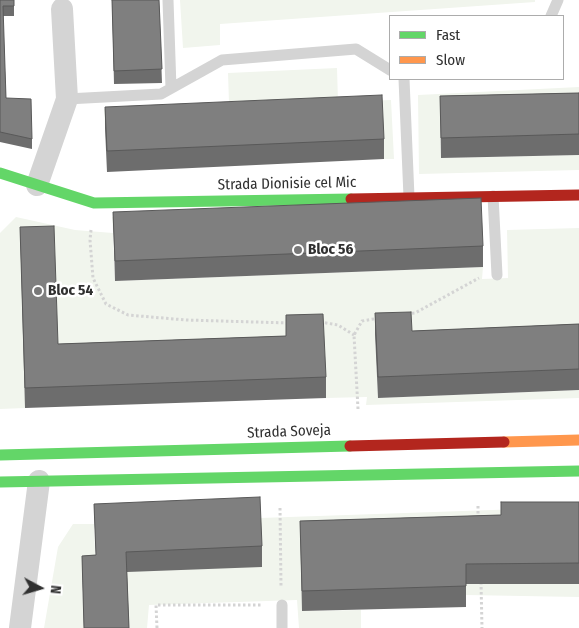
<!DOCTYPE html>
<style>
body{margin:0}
#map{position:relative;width:579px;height:628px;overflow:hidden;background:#fff;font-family:"Fira Sans Condensed",sans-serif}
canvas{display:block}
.legend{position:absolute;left:389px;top:15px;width:175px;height:65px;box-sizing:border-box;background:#fff;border:1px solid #acacac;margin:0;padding:6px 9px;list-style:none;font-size:15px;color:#303030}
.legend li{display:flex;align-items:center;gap:10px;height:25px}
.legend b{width:25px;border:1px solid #acacac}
.north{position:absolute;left:15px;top:563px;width:50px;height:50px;-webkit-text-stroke:4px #fff;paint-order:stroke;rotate:96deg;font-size:14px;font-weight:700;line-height:20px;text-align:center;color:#303030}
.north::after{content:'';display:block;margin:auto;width:18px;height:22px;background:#303030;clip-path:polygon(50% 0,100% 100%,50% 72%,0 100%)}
</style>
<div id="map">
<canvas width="579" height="628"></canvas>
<ul class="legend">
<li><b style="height:6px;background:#63d668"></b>Fast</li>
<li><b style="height:6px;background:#ff974d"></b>Slow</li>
</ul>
<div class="north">N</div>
</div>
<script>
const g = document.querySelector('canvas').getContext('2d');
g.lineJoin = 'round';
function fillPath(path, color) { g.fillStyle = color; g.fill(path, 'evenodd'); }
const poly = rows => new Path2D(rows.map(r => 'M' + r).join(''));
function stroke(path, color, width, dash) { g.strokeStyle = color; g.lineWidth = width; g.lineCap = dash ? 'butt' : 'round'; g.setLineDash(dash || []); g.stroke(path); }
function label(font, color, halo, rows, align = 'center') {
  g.font = font + ' "Fira Sans Condensed",sans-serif'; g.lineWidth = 5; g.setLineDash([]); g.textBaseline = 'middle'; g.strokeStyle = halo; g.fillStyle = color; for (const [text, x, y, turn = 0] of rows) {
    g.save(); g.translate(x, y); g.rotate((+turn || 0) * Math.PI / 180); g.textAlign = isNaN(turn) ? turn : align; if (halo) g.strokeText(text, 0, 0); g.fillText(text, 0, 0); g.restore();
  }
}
fillPath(poly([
 [180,0,535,0,535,2,220,24,220,45,183,48],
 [337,68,338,102,391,100,394,159,384,159,105,128,104,109,229,103,228,73],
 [579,87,579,113,440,117,441,158,579,155,579,170,419,174,418,95],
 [480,203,113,233,115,281,483,267,482,279,508,278,507,230,579,228,579,344,375,334,378,398,579,390,579,398,366,405,367,397,326,398,323,335,286,356,25,408,0,409,0,233,16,217,75,230,113,233,112,217],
 [579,507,579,597,466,595,302,611,361,610,361,628,299,628,297,600,149,605,147,628,128,628,125,559,260,518],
 [73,524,94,524,96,576,82,576,84,628,44,628,58,547]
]), '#f1f5ed');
stroke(poly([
 [91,230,90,240,93,278,106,304,128,315,186,320,289,323],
 [407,314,415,313,479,278],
 [320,322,338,325,354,335],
 [358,409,354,335,362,321,379,318],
 [478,506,478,518],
 [280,508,281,587],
 [481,582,482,628],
 [157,628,156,605,263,605]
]), '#d4d4d4', 3, [2.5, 2.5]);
stroke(poly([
 [168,0,171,88],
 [551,16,558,0],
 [404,79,409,197],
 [67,99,161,94,222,60,356,49,390,70],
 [493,196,497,275],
 [282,605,282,628]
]), '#d4d4d4', 11);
stroke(poly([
 [37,185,67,99,62,9],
 [20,628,39,481]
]), '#d4d4d4', 22);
stroke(poly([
 [0,173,94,203,351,199],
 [0,455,350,446],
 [0,482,579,471]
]), '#63d668', 11);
stroke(poly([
 [504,442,579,440]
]), '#ff974d', 11);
stroke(poly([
 [351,199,579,195],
 [350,446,504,442]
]), '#b3261e', 11);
fillPath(poly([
 [0,0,14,0,14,16,3,16,6,98,32,139,32,149,0,142],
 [112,0,159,0,162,83,114,84],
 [579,93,579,155,441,158,440,96],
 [105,107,384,139,384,159,107,172,105,128],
 [113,212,483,246,483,267,115,281],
 [20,227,58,344,286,336,286,315,326,377,326,398,25,408],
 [375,313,412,331,579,324,579,390,378,398,375,334],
 [579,502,579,584,466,584,466,607,302,611,300,521,501,515],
 [94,504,262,546,262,567,127,572,129,628,84,628,82,556,96,555]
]), '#6d6d6d');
const building = poly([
 [0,0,14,0,14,6,3,6,6,98,31,99,32,139,0,132,0,0],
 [112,0,159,0,162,69,114,71,112,0],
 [579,93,579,134,441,138,440,96,579,93],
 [382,95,384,139,107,151,105,107,382,95],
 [481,198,483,246,115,261,113,212,481,198],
 [54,226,58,344,286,336,286,315,323,314,326,377,25,388,20,227,54,226],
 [411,312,412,331,579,324,579,369,378,377,375,313,411,312],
 [260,497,262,546,126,552,129,628,84,628,82,556,96,555,94,504,260,497],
 [501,502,579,502,579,563,466,564,466,586,302,591,300,521,501,515,501,502]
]);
fillPath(building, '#7f7f7f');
stroke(building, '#595959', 1);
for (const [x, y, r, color] of [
 [298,250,5,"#787878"],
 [38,291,5,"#787878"]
]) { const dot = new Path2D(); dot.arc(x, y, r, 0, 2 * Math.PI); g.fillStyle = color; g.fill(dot); stroke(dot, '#fff', 2); }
label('15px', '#303030', '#fff', [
 ["Strada Dionisie cel Mic",287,184,-1],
 ["Strada Soveja",289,432,-2]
]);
label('bold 15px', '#303030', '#fff', [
 ["Bloc 56",308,250],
 ["Bloc 54",48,291]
], 'left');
</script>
